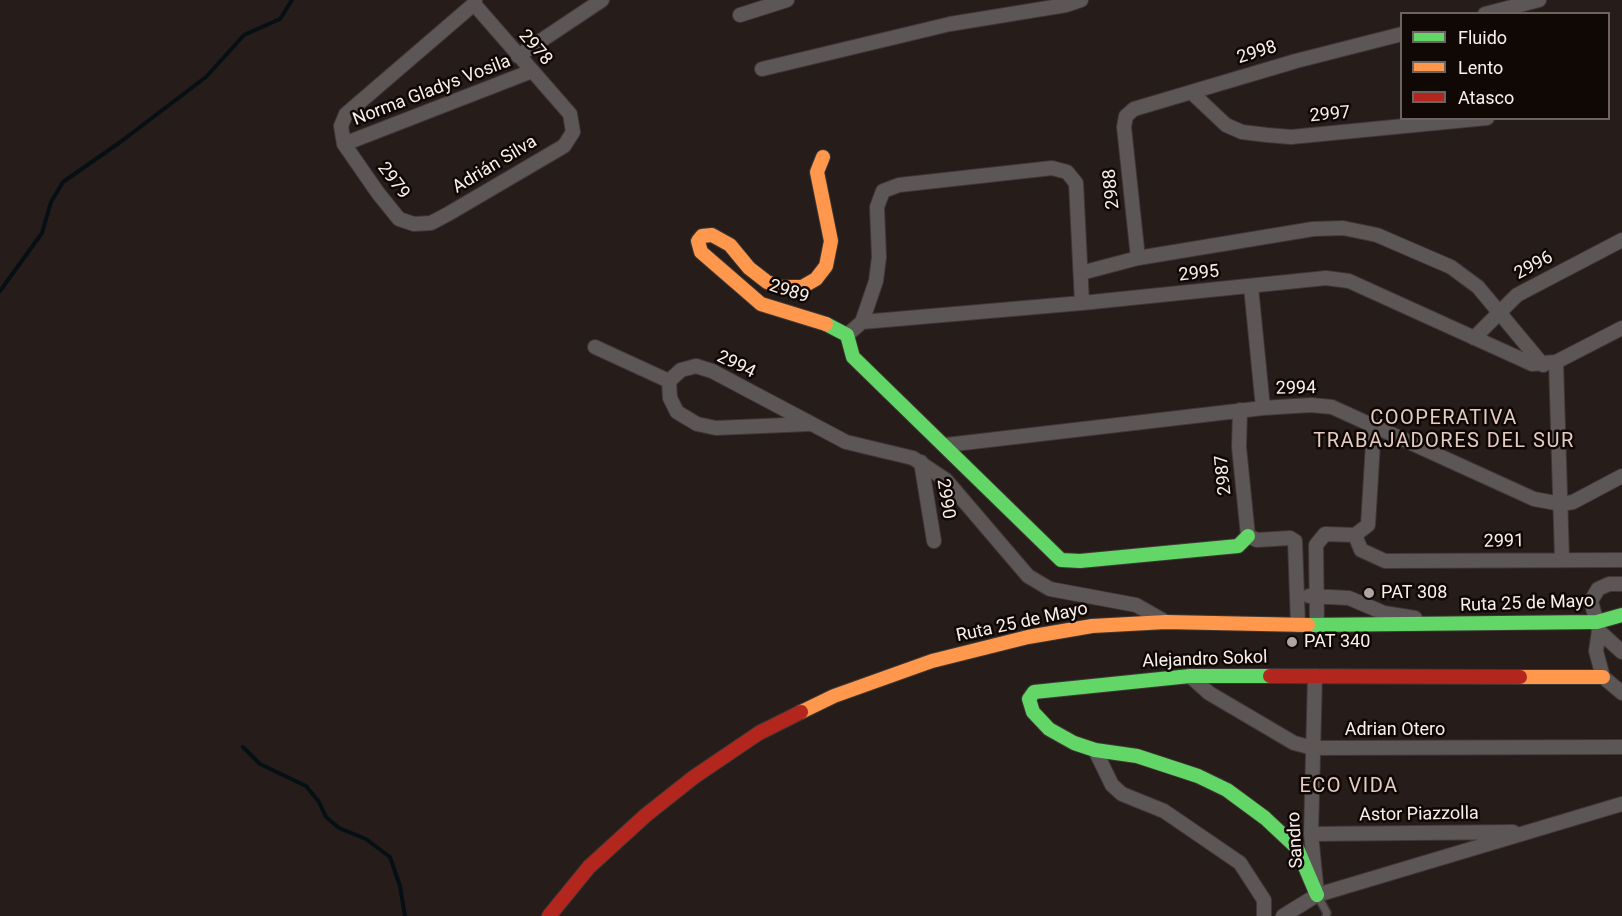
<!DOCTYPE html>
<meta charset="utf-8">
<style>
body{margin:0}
#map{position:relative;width:1622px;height:916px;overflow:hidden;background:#261d1a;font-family:Roboto,sans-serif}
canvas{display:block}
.legend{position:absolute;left:1400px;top:12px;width:210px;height:108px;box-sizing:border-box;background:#0f0805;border:2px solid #6d6461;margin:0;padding:8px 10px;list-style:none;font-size:18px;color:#fbefea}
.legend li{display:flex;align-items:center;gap:12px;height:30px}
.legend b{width:30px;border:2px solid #6d6461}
</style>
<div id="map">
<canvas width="1622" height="916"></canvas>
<ul class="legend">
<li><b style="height:8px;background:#63d668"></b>Fluido</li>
<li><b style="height:8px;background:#ff974d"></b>Lento</li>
<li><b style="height:8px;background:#b3261e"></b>Atasco</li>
</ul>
</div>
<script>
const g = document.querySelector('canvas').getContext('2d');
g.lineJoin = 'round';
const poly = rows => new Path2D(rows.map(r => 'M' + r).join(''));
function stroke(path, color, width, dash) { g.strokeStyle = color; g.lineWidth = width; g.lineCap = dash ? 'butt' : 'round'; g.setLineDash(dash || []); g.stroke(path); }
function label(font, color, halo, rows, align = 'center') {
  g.font = font + ' Roboto,sans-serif'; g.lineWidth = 5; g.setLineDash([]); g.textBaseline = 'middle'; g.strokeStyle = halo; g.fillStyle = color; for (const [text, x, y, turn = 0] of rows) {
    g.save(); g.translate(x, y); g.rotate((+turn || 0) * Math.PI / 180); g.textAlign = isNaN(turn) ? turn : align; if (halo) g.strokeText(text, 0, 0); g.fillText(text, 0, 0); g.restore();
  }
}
stroke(poly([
 [0,291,42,233,51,202,63,182,119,143,206,77,244,35,280,19,292,0],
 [243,747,260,764,306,786,319,802,326,817,339,828,366,839,390,857,400,886,405,916]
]), '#061014', 4);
const lane = poly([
 [1317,895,1327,913,1326,916]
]);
const street = poly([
 [474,4,570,114,573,132,564,146,448,214,431,223,414,224,399,219,378,193,344,144,341,126,346,114,474,4,475,0],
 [1485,14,1539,0],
 [740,15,787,0],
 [518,56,602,0],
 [762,69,950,24,1066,5,1081,0],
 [1191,92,1226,125,1242,132,1267,135,1291,137,1487,118],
 [344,144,532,71],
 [1138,258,1124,127,1126,116,1134,109,1296,61,1402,34],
 [1081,273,1138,258,1313,229,1343,228,1377,235,1451,267,1478,287,1543,365],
 [1251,287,1263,408],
 [862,322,876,281,879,257,877,207,883,191,899,185,1052,168,1067,172,1076,183,1082,303],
 [847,335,862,322,1082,303,1326,278,1349,281,1532,364,1556,362,1622,328],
 [1474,338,1517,295,1622,240],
 [595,347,669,381],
 [1556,362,1562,559],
 [1240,410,1239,447,1248,536,1257,540,1290,538,1295,541,1298,625],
 [809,424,716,428,697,424,677,412,670,398,669,381,681,370,696,366,712,371,846,442,913,458,946,480,1028,576,1050,589,1136,605,1166,622],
 [946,445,1263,408,1311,405,1332,407,1534,499,1561,504,1573,502,1622,476],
 [921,462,934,541],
 [1355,535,1361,550,1385,561,1622,560],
 [1622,584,1609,584,1598,589,1591,601,1599,631,1596,651,1603,677,1622,693],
 [1309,596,1349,598,1384,613,1415,618],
 [1317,626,1316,545,1325,534,1355,535,1368,525,1374,427],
 [1599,631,1622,652],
 [1190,676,1209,693,1294,743,1313,748,1622,747],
 [1315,676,1311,834,1316,884],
 [1095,750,1112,785,1122,794,1164,811,1240,863,1264,900,1264,916],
 [1311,834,1513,832],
 [1283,916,1317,895,1622,804]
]);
const fast = poly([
 [826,324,847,335,853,357,1061,560,1080,561,1238,546,1248,536],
 [1308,625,1597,622,1622,615],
 [1270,676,1190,676,1034,692,1029,699,1033,712,1049,729,1074,743,1095,750,1137,756,1198,776,1227,790,1265,818,1297,848,1317,895]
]);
const slow = poly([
 [823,157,817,172,831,241,826,266,816,279,802,287,780,287,767,282,749,268,730,245,712,235,702,236,698,241,701,252,761,304,826,324],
 [1520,677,1603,677],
 [801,712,834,696,932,661,1028,637,1092,626,1166,622,1308,625]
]);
const jam = poly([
 [1270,676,1520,677],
 [549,916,589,867,646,815,694,777,759,733,801,712]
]);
stroke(lane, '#3f3734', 10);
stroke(street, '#3f3734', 16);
stroke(fast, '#3f3734', 16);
stroke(slow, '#3f3734', 16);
stroke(jam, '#3f3734', 16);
stroke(lane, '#5c5756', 7);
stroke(street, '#5c5756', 14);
stroke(fast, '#63d668', 14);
stroke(slow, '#ff974d', 14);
stroke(jam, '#b3261e', 14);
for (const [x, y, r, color] of [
 [1369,593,6,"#b0a6a1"],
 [1292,642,6,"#b0a6a1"]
]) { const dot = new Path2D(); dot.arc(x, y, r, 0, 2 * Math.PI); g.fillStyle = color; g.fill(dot); stroke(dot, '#0f0805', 2); }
label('18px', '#fbefea', '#0f0805', [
 ["2978",535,48,49],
 ["2998",1257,53,-17],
 ["Norma Gladys Vosila",432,91,-21],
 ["2997",1330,115,-5],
 ["Adrián Silva",495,165,-31],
 ["2979",393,181,53],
 ["2988",1112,189,-96],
 ["2996",1534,266,-28],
 ["2995",1199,274,-6],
 ["2989",789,292,18],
 ["2994",736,365,26],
 ["2994",1296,389,-1],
 ["2987",1224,475,-96],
 ["2990",945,499,81],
 ["2991",1504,542,-1],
 ["Ruta 25 de Mayo",1527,604,-2],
 ["Ruta 25 de Mayo",1022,623,-12],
 ["Alejandro Sokol",1205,660,-2],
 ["Adrian Otero",1395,730],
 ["Astor Piazzolla",1419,815,-1],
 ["Sandro",1296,840,-93]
]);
label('18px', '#fbefea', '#0f0805', [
 ["PAT 308",1381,593],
 ["PAT 340",1304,642]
], 'left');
g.letterSpacing = '1.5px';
label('20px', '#e4ccc2', '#0f0805', [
 ["COOPERATIVA",1444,419],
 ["TRABAJADORES DEL SUR",1444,442],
 ["ECO VIDA",1349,787]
]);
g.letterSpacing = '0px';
</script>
